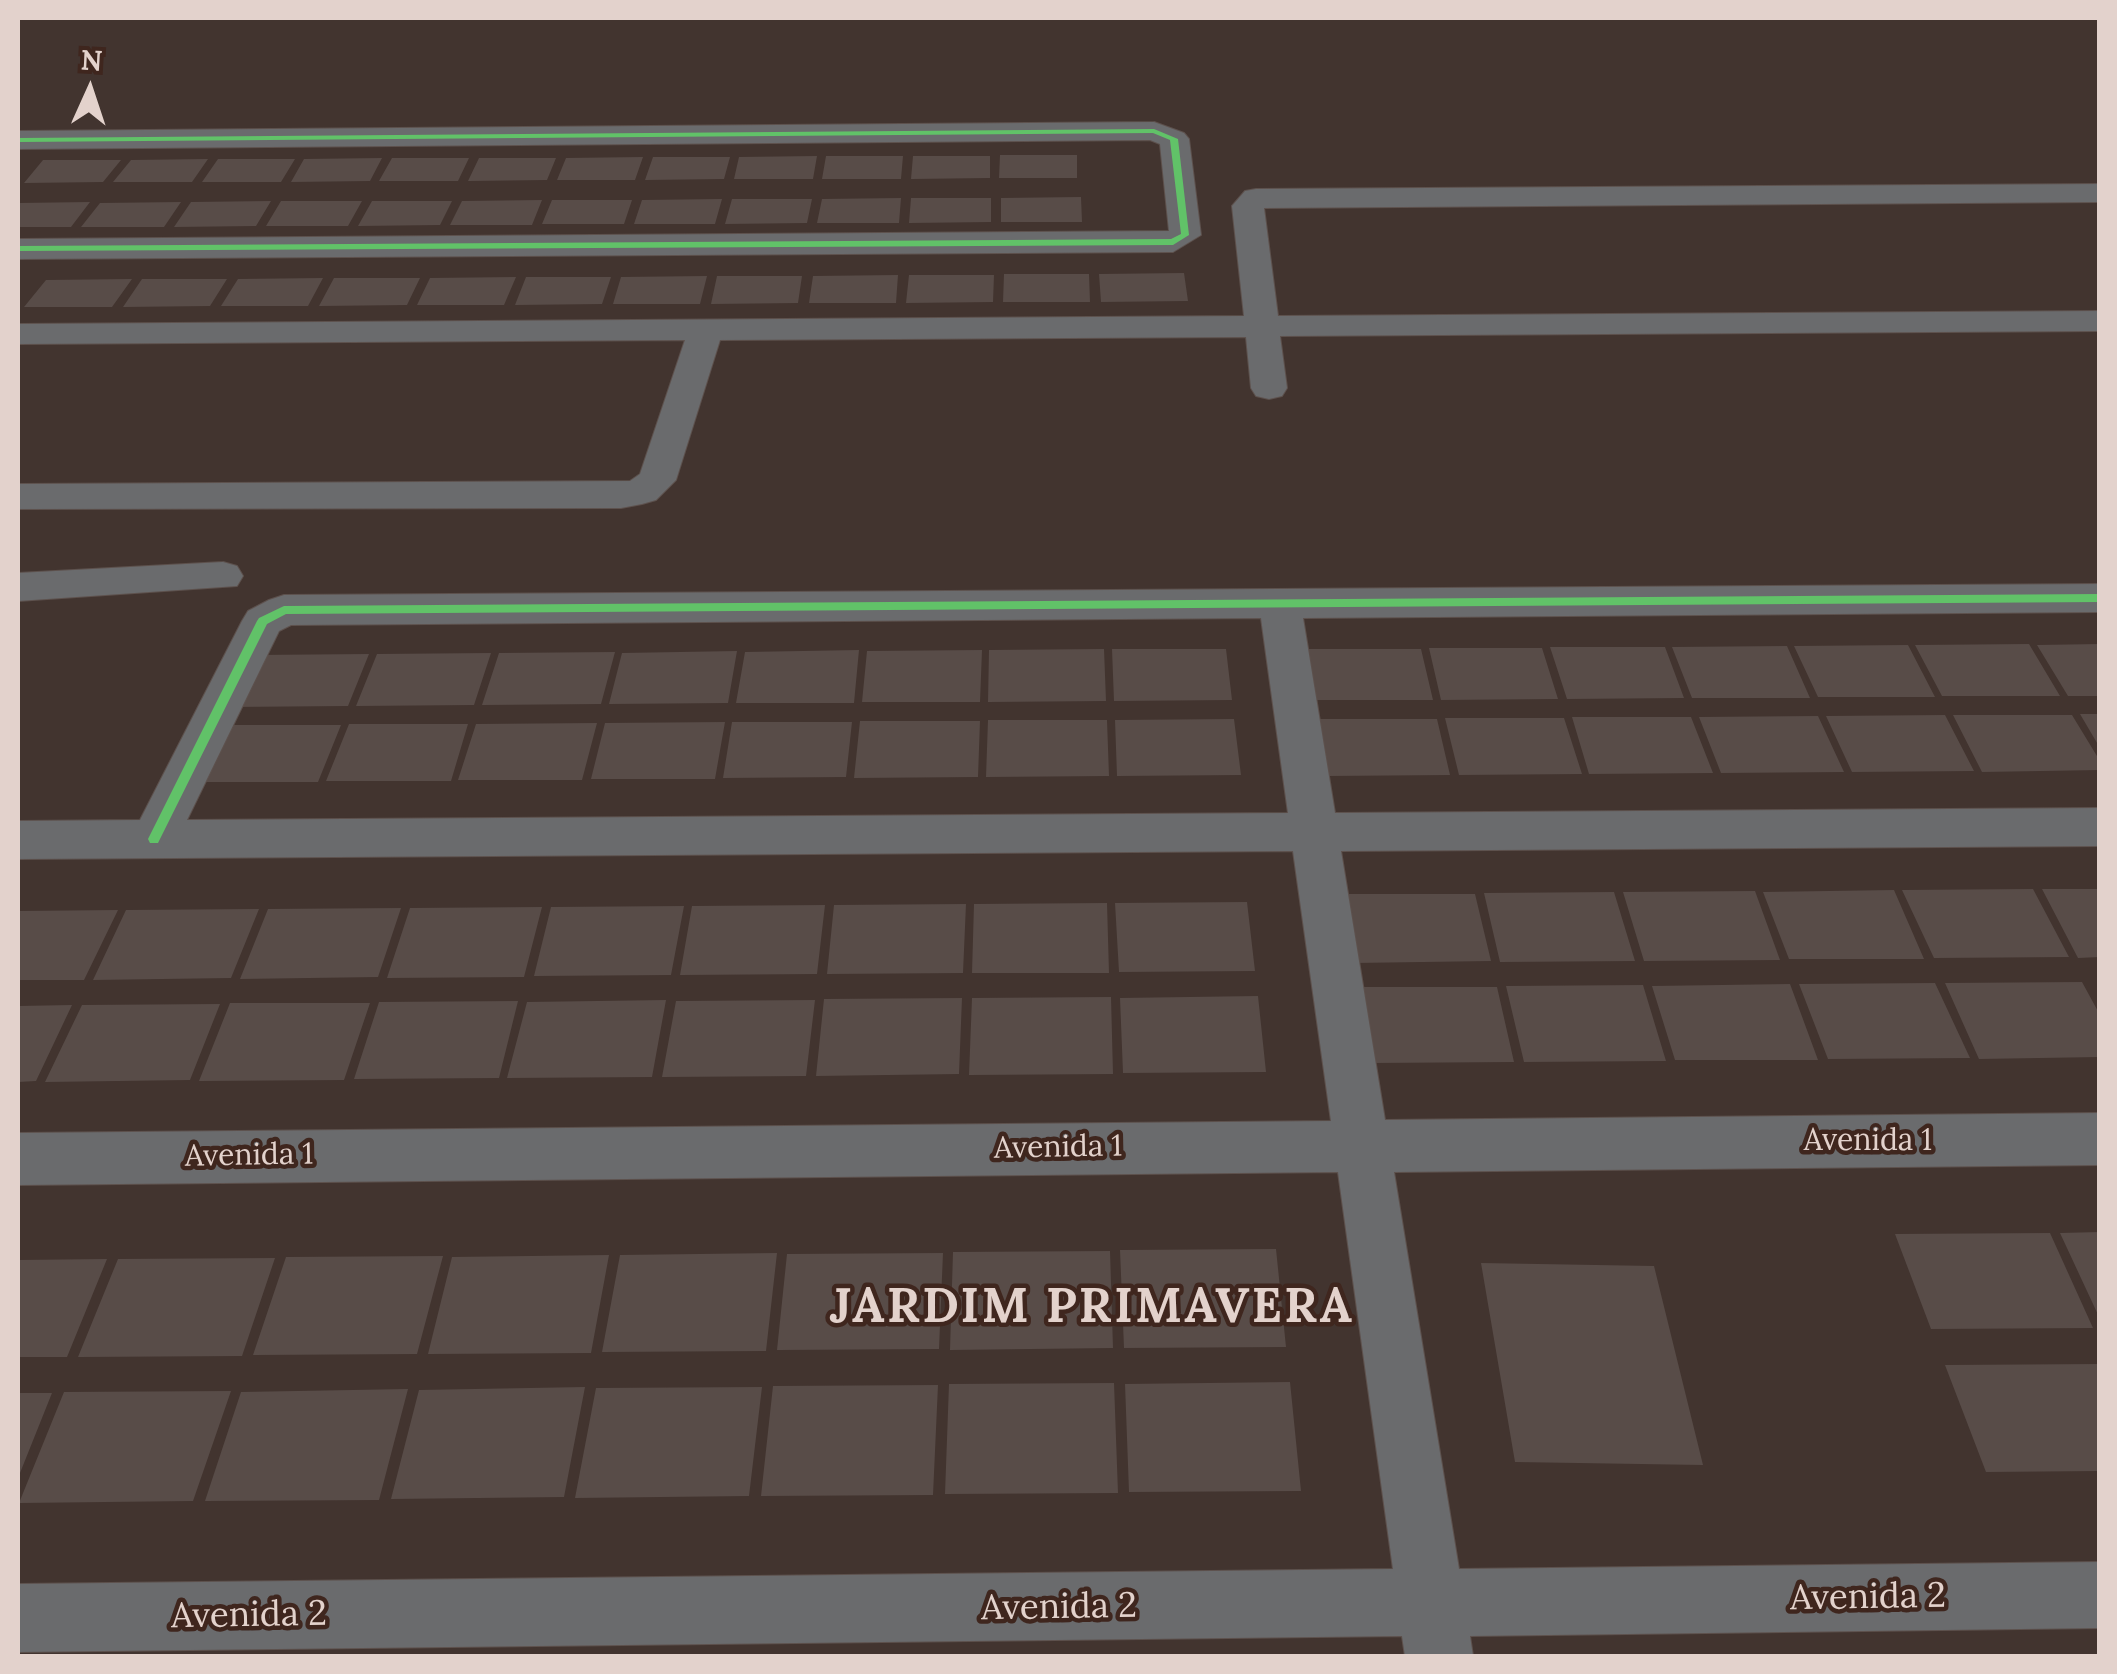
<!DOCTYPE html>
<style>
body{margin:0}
#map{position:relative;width:2117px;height:1674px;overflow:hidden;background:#42342f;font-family:Lora,serif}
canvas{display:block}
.frame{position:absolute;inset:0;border:20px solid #e3d2cc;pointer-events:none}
.north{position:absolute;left:40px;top:40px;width:100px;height:100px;-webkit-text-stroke:8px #3f261e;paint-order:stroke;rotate:3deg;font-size:28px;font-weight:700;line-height:40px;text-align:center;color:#e3d2cc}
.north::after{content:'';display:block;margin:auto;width:35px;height:45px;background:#e3d2cc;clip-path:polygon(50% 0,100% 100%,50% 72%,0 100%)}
</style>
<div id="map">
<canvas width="2117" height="1674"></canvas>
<div class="frame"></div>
<div class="north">N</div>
</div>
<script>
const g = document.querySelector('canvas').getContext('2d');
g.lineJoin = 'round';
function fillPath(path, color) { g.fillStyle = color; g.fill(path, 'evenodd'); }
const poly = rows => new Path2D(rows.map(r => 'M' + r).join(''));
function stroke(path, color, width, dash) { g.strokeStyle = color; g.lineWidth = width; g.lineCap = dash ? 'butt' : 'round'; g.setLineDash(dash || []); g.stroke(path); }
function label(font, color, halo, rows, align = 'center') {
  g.font = font + ' Lora,serif'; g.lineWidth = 9; g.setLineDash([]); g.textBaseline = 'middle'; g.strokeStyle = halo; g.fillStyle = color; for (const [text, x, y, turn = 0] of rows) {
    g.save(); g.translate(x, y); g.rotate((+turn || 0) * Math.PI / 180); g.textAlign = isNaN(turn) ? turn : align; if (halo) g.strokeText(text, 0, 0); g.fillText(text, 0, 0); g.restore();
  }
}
fillPath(poly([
 [1000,155,1077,155,1077,178,999,178],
 [817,156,813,179,734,179,739,157],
 [826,156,903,156,901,179,822,179],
 [913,156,990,156,990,178,911,179],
 [643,157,635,180,557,180,566,158],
 [653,157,730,157,724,179,645,180],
 [382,158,370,181,291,182,304,159],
 [392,158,469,158,458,181,379,181],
 [479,158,556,158,547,180,468,181],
 [208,159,192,182,113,182,131,160],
 [218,159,295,159,281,182,202,182],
 [43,160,121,160,103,182,24,183],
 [1081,197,1082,222,1001,222,1001,198],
 [901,198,899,223,817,223,822,199],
 [911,198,991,198,991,222,909,223],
 [722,199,715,224,634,224,642,200],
 [732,199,812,199,807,223,725,224],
 [542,200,532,225,450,225,462,201],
 [552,200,632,200,624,224,542,224],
 [271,201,256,226,174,227,191,202],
 [281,201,362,201,348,226,266,226],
 [372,201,452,201,440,225,358,226],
 [90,202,71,227,18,227,18,203],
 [181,202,164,227,81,227,100,203],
 [1184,273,1188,301,1101,302,1099,274],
 [1004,274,1089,274,1090,302,1003,302],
 [898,275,896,303,809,303,813,276],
 [909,275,994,275,993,302,906,303],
 [707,276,700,304,613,304,621,277],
 [717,276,802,276,798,303,711,304],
 [516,277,504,305,417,305,430,278],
 [526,277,611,277,602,304,515,305],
 [323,278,308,306,221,306,238,279],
 [334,278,420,278,407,305,319,306],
 [132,279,112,307,24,307,46,280],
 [142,279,227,279,210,306,123,307],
 [2029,644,2060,696,1942,696,1915,645],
 [2100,644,2100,696,2068,696,2037,645],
 [1908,645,1935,697,1818,697,1794,646],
 [1787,646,1810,698,1692,698,1672,647],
 [1550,647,1665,647,1684,698,1567,699],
 [1429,648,1542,648,1558,699,1441,700],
 [1104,649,1106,701,988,702,989,650],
 [1112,649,1226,649,1232,700,1114,701],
 [1306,649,1421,649,1433,700,1315,700],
 [859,650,854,703,736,703,745,652],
 [982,650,980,702,862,702,867,651],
 [737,651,728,703,609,704,622,653],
 [615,652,601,704,482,705,499,653],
 [491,653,474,705,356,706,377,654],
 [369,654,348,706,229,707,254,655],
 [2080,714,2100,714,2100,748],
 [1945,715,1974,771,1852,772,1826,716],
 [1953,715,2072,715,2100,761,2100,770,1982,772],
 [1818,716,1844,772,1721,773,1699,717],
 [1572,717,1691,717,1713,773,1589,774],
 [1445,718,1564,718,1582,774,1459,775],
 [1234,719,1241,775,1117,776,1115,720],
 [1318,719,1437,719,1450,775,1327,776],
 [988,720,1107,720,1109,776,986,777],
 [860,721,980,721,978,777,854,778],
 [725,722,715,779,591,779,605,723],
 [732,722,852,722,846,777,723,778],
 [597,723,582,780,458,780,476,724],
 [349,724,468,724,451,781,326,781],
 [221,725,341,725,318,782,194,782],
 [2033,889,2069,957,1934,958,1902,890],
 [2042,889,2100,889,2100,957,2078,958],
 [1894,890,1924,959,1789,959,1763,892],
 [1755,891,1780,960,1644,961,1623,892],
 [1614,892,1635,961,1500,962,1484,893],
 [1344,894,1475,894,1491,961,1354,963],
 [1247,902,1255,971,1119,972,1115,903],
 [1107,903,1109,973,972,973,974,904],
 [966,904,963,973,827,974,834,905],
 [825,905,817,974,680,975,692,906],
 [684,906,671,975,534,976,551,907],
 [542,907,524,977,387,978,410,908],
 [401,908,378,977,240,979,268,909],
 [259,909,231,978,93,980,126,910],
 [118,910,84,980,18,980,18,911],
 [2082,982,2100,1015,2100,1057,1979,1059,1945,983],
 [1935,983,1970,1058,1828,1059,1799,984],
 [1790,984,1818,1060,1675,1060,1652,986],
 [1643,985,1666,1061,1524,1062,1506,986],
 [1359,987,1497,987,1514,1062,1371,1063],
 [1258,996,1266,1072,1123,1073,1120,998],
 [1111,997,1113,1074,969,1075,972,998],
 [962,998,959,1074,816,1076,824,999],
 [666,1000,652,1077,507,1078,527,1002],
 [815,1000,806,1076,662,1077,676,1001],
 [518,1001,499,1078,354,1079,379,1002],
 [230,1003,370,1003,344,1080,199,1081],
 [220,1004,190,1080,45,1082,82,1005],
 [72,1005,36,1081,18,1082,18,1006],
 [2100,1232,2100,1319,2060,1233],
 [2050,1233,2093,1328,1931,1329,1895,1234],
 [1276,1249,1286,1347,1124,1348,1120,1250],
 [1110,1251,1113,1348,950,1350,953,1252],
 [777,1253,766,1351,602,1352,620,1255],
 [943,1253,939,1349,777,1350,787,1254],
 [609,1255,591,1353,428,1354,452,1257],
 [443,1256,417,1354,253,1355,286,1257],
 [275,1258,242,1356,78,1357,118,1259],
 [107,1259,67,1357,18,1357,18,1260],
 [1481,1263,1654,1266,1703,1465,1515,1462],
 [2100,1364,2100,1471,1986,1472,1945,1365],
 [1290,1382,1301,1491,1129,1492,1125,1384],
 [1114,1383,1118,1493,945,1494,949,1384],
 [938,1385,933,1495,761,1496,773,1386],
 [585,1387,564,1497,391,1499,419,1390],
 [762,1387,749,1496,575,1498,596,1388],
 [408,1389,379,1500,205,1501,241,1392],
 [231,1391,193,1501,19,1503,64,1392],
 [18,1393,52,1393,18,1478]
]), '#584c48');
const minor = poly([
 [1154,122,1184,133,1189,139,1201,235,1173,252,18,259,18,239,1169,231,1160,144,1150,140,18,149,18,131,1154,122],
 [2100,184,2100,202,1264,208,1278,316,2100,311,2100,331,1280,336,1287,388,1282,396,1269,399,1256,396,1251,388,1246,337,720,340,676,480,656,500,642,504,621,508,18,509,18,484,630,481,640,474,685,340,18,344,18,324,1244,316,1232,206,1245,191,1256,189,2100,184],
 [223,562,237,566,243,576,237,586,18,601,18,573,223,562],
 [2100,584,2100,612,1303,618,1335,813,2100,808,2100,846,1341,851,1385,1120,2100,1113,2100,1165,1394,1172,1459,1569,2100,1562,2100,1628,1470,1636,1473,1656,1405,1656,1402,1636,18,1652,18,1584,1393,1569,1338,1172,18,1185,18,1133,1331,1121,1293,851,18,859,18,821,140,820,242,621,248,611,269,600,284,595,2100,584],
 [1261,618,1288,813,187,820,279,631,291,625,1261,618]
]);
stroke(minor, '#5d514d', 2);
fillPath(minor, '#6a6b6d');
fillPath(poly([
 [1154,129,1178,139,1189,235,1173,245,18,251,18,246,1171,239,1181,234,1170,140,1153,133,18,142,18,138,1154,129],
 [2100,594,2100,602,286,614,267,624,158,843,150,843,148,839,257,621,259,618,284,606,2100,594]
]), '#61c268');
label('30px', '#e3d2cc', '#3f261e', [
 ["Avenida 1",1868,1141],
 ["Avenida 1",1058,1148,-1],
 ["Avenida 1",249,1156,-1]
]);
label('35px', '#e3d2cc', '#3f261e', [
 ["Avenida 2",1868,1598,-1],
 ["Avenida 2",1059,1608,-1],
 ["Avenida 2",249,1616,-1]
]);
g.letterSpacing = '2.5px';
label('bold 48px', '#e3d2cc', '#3f261e', [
 ["JARDIM PRIMAVERA",1092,1308]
]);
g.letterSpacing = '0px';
</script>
